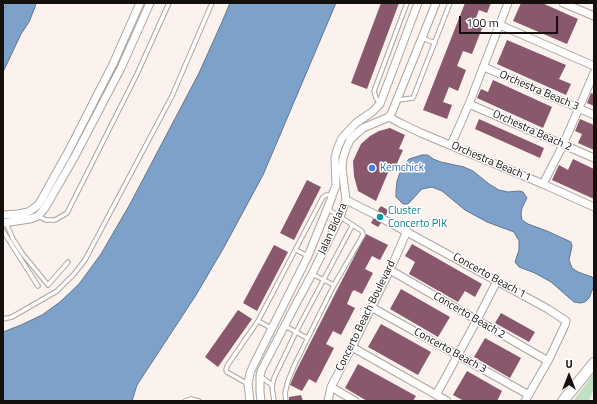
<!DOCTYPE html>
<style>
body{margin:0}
#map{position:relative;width:597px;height:404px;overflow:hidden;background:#fbf1ed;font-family:"Titillium Web",sans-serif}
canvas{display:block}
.frame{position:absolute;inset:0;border:4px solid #13100e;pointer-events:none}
.north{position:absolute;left:549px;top:356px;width:40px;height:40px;-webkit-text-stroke:3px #fff;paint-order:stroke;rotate:0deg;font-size:11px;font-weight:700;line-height:16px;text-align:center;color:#13100e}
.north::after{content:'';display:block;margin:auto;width:14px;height:18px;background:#13100e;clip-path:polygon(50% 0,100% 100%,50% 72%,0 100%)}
.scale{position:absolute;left:459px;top:16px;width:99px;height:18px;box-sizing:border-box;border:2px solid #13100e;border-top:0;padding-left:5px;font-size:12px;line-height:14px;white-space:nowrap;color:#13100e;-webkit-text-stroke:3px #fff;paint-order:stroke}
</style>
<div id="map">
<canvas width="597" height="404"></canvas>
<div class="frame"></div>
<div class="north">U</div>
<div class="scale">100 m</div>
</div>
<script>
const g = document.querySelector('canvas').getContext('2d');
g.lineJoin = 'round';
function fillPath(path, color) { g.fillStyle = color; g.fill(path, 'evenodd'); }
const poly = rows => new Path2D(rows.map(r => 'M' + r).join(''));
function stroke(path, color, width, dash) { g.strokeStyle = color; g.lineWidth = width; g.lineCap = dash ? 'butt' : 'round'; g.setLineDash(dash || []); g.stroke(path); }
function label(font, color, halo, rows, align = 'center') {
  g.font = font + ' "Titillium Web",sans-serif'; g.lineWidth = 3; g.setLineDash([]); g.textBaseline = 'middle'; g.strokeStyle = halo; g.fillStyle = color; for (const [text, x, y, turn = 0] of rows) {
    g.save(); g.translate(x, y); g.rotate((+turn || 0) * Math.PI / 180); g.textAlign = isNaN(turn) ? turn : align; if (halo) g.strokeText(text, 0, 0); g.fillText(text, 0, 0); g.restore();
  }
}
fillPath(poly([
 [594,373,594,388,589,401,573,401]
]), '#c1e1c3');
const water = poly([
 [5,3,36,3,35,7,29,22,21,34,3,72,3,10,5,7,5,3],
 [230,3,336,3,263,175,223,249,196,295,137,385,132,401,3,401,3,332,21,325,42,315,60,302,79,284,101,254,130,204,199,73,222,22,230,3],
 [422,155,428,155,433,159,441,162,464,167,473,171,489,184,499,190,508,192,519,191,523,192,527,198,522,208,521,214,522,220,528,224,547,231,571,242,572,246,569,260,572,268,578,272,592,277,594,280,594,286,589,298,585,302,580,303,574,302,551,282,535,273,519,267,515,262,519,250,519,241,514,232,487,222,465,210,442,191,432,187,422,189,408,204,403,204,396,197,396,191,397,181,402,167,409,159,422,155]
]);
fillPath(water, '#7ea1c9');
stroke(water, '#5e7691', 1);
fillPath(poly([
 [381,3,399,3,367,89,351,83],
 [465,3,491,3,487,13,479,10,474,23,483,26,472,54,463,51,457,66,466,70,458,91,449,87,443,102,452,105,447,119,423,110],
 [521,3,542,3,578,19,567,44,513,21],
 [507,40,566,65,559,79,571,84,566,95,497,64],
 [493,80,552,107,543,128,477,98,481,89,488,92],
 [591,93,594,94,594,106,587,103],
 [479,119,544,148,540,158,475,129],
 [580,119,594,125,594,150,578,143,582,134,575,131],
 [390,128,405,135,399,149,403,150,394,170,390,168,376,201,358,191,354,176,353,161,361,144,370,136,379,131],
 [573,159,594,169,594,199,552,180,559,165,568,170],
 [307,180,321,187,294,240,280,233],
 [381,206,388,210,386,215,381,215,378,210],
 [373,219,378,219,381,223,378,227,371,223],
 [366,234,388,245,380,260,372,256,365,269,373,273,362,294,354,290,352,292,347,304,355,308,341,335,333,331,326,344,334,348,316,383,309,379,302,391,290,385,295,373,338,288],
 [412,244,482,284,475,297,465,291,458,302,409,274,415,262,405,256],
 [274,245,288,252,257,311,243,303],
 [401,289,450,317,438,337,390,309],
 [238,310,252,319,218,367,205,357],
 [501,313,535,332,529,342,495,323],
 [381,324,431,352,418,375,368,347],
 [485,338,521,358,510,378,474,357],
 [358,364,416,396,413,401,367,401,345,388],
 [467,371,502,391,497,401,464,401,453,395],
 [301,395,303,401,289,401,289,397]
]), '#8a586d');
const lane = poly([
 [422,38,435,43],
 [398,100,413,98,450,3],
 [380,104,376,98,374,91,407,3],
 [38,216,46,220,55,220,67,213,137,74,169,3],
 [6,223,13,239,22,253,48,285,68,262],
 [3,231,38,286],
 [296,250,308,256],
 [312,274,334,285],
 [3,319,12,317,57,291,74,274,85,260,172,96,212,3],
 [258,321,271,328],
 [285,326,307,338],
 [260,376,272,385],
 [248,384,227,372,226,370,227,366,258,321,323,197,326,195,331,195],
 [185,401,191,399,199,401],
 [274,401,272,387,274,378,296,332,352,226],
 [286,401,285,393,288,381,294,366,334,285,363,235,362,231,328,209]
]);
const street = poly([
 [563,3,594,16],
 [500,25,594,66],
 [484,67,594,115],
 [469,104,594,158],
 [389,117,402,124,421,133,543,184,594,207],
 [451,145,469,104,508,3],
 [543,184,563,145,594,73],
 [346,200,376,215],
 [3,215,18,214,28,212,33,209,39,204,68,152,113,64,140,3],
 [383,219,548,309,566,321,565,325,548,361,525,401],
 [3,223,30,219,38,216,45,208,75,156,121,68,150,3],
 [390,270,548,361],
 [371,307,529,395],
 [352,347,447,401],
 [331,387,355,401],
 [436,395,477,320,497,281],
 [250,401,248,384,250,373,254,364,308,256,332,197,332,195,336,186,335,157,338,147,342,138,356,123,372,112,380,104,418,3],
 [261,401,260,392,260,375,262,369,297,302,312,274,340,217,346,200,342,168,343,158,346,149,350,140,356,134,363,128,389,117,392,112,436,3],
 [328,401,331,387,352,347,390,270,407,231]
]);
const secondary = poly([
 [563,401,594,363]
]);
stroke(lane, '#ada4a0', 5.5);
stroke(street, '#ada4a0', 9);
stroke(secondary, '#ada4a0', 12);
stroke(lane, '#fff', 3.5);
stroke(street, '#fff', 7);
stroke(secondary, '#fff', 10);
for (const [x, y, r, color] of [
 [372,168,4,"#3f7fe0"],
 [380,217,4,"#0f9aa8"]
]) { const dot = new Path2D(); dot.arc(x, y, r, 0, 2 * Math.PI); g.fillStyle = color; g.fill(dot); stroke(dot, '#fff', 1.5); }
label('11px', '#13100e', '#fff', [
 ["Orchestra Beach 3",539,91,23],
 ["Orchestra Beach 2",532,131,24],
 ["Orchestra Beach 1",491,162,23],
 ["Jalan Bidara",333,229,-66],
 ["Concerto Beach 1",489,276,29],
 ["Concerto Beach Boulevard",366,316,-64],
 ["Concerto Beach 2",469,316,30],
 ["Concerto Beach 3",450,351,29]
]);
label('11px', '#366cbe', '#fff', [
 ["Kemchick",380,168]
], 'left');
label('11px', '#0d838f', '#fff', [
 ["Cluster",388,211],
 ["Concerto PIK",388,224]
], 'left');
</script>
